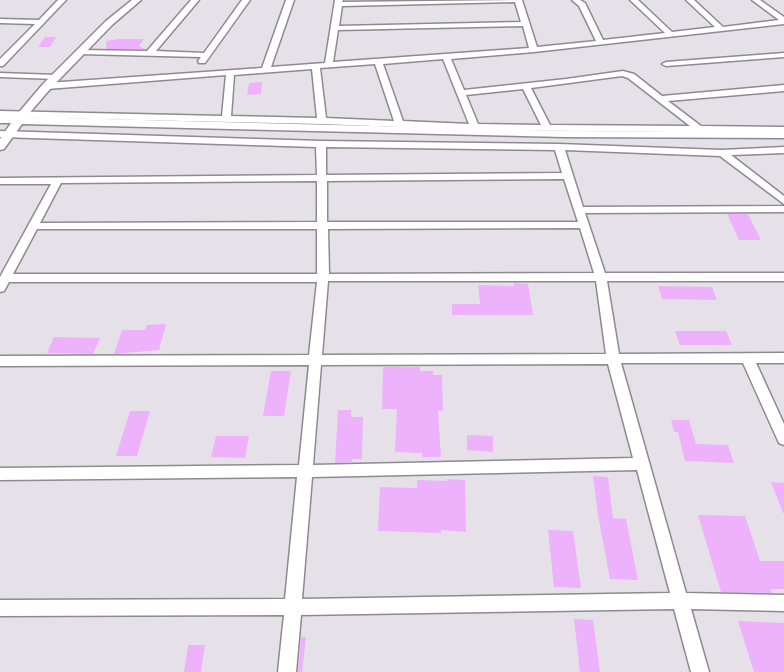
<!DOCTYPE html>
<style>
body{margin:0}
canvas{display:block;background:#e6e1e8}
</style>
<canvas width="784" height="672"></canvas>
<script>
const g = document.querySelector('canvas').getContext('2d');
g.lineJoin = 'round';
function fillPath(path, color) { g.fillStyle = color; g.fill(path, 'evenodd'); }
const poly = rows => new Path2D(rows.map(r => 'M' + r).join(''));
function stroke(path, color, width, dash) { g.strokeStyle = color; g.lineWidth = width; g.lineCap = dash ? 'butt' : 'round'; g.setLineDash(dash || []); g.stroke(path); }
fillPath(poly([
 [45,37,56,37,50,47,38,47],
 [118,39,144,39,139,46,145,49,106,49,106,41],
 [262,82,261,94,247,95,249,83],
 [727,214,748,214,761,240,739,240],
 [514,283,528,284,533,315,452,315,452,304,480,304,478,285,514,286],
 [658,286,712,287,717,300,662,299],
 [166,324,159,350,114,354,122,330,145,330,147,325],
 [675,331,726,331,732,345,680,345],
 [54,337,100,338,93,354,47,353],
 [383,367,420,367,420,371,433,371,433,375,442,375,443,411,438,411,441,457,422,457,422,453,395,452,397,409,382,409],
 [271,371,291,371,284,416,263,416],
 [338,410,351,410,351,417,363,417,362,459,352,459,352,462,335,463],
 [130,411,150,411,137,456,116,456],
 [671,420,689,420,696,444,728,445,734,463,685,461,678,432,674,432],
 [467,435,493,436,493,452,467,450],
 [216,436,249,436,245,458,211,457],
 [593,476,608,477,613,518,626,519,638,580,610,579,598,515],
 [447,479,465,480,466,532,441,530,441,533,378,531,380,487,417,488,417,480,447,481],
 [771,482,784,483,784,513,783,513],
 [698,515,745,516,760,561,784,561,784,589,771,589,772,593,721,592],
 [548,530,573,531,581,588,554,587],
 [574,619,593,620,600,672,580,672],
 [738,621,784,623,784,672,754,672],
 [301,637,306,637,302,672,298,672],
 [188,645,205,645,201,672,184,672]
]), '#eeb1fc');
const minor = poly([
 [58,0,66,0,3,66,0,66,0,59,35,24,0,23,0,19,39,20,58,0],
 [191,0,199,0,156,51,204,53,242,0,250,0,205,63,199,63,198,61,201,57,80,54,76,52,80,50,147,51,191,0],
 [286,0,294,0,271,67,325,63,335,0,343,0,342,2,522,0,537,47,596,41,579,6,572,0,580,0,585,3,603,40,665,33,630,0,638,0,672,32,715,27,686,0,694,0,723,27,779,20,752,0,760,0,784,17,784,24,534,52,451,59,464,90,566,79,623,71,634,74,662,96,784,85,784,91,668,101,701,126,784,127,784,133,475,130,322,124,0,117,0,111,222,116,226,75,47,89,43,86,47,83,262,68,286,0],
 [515,2,521,22,339,26,342,6,515,2],
 [523,26,529,48,333,62,338,30,523,26],
 [443,59,469,124,403,121,383,64,443,59],
 [375,64,394,121,326,118,320,68,375,64],
 [312,69,317,118,231,116,234,75,312,69],
 [622,76,628,78,690,126,550,125,531,88,622,76],
 [523,89,541,125,478,124,466,95,523,89],
 [784,53,784,57,666,66,662,64,666,62,784,53],
 [0,73,56,75,60,77,56,79,0,77,0,73],
 [0,131,321,141,559,144,722,150,784,147,784,153,731,155,784,196,784,204,720,156,565,150,583,207,784,206,784,212,585,213,605,273,784,273,784,281,607,281,619,354,784,353,784,363,756,363,784,424,784,445,779,443,743,363,621,363,686,593,784,595,784,611,691,609,709,672,691,672,674,609,301,615,296,672,278,672,284,615,0,616,0,600,285,599,297,477,0,480,0,468,299,465,309,365,0,366,0,356,309,355,317,282,9,282,4,291,0,292,0,277,51,184,0,184,0,178,317,175,316,147,0,137,0,131],
 [326,147,555,150,562,173,326,175,326,147],
 [564,179,578,222,327,222,327,181,564,179],
 [317,181,317,222,40,223,61,183,317,181],
 [580,228,594,273,329,274,328,229,580,228],
 [37,229,317,229,317,274,13,274,37,229],
 [328,281,596,281,606,354,322,355,328,281],
 [608,364,633,458,313,465,321,365,608,364],
 [637,470,670,593,302,599,312,477,637,470]
]);
const tertiary = poly([
 [132,0,141,0,112,25,51,88,26,117,564,131,784,132,784,138,564,137,22,124,4,149,0,150,0,139,11,123,0,123,0,117,15,117,43,84,106,21,132,0]
]);
stroke(minor, '#8e8a8f', 3);
stroke(tertiary, '#8e8a8f', 3);
fillPath(minor, '#fff');
fillPath(tertiary, '#fff');
</script>
